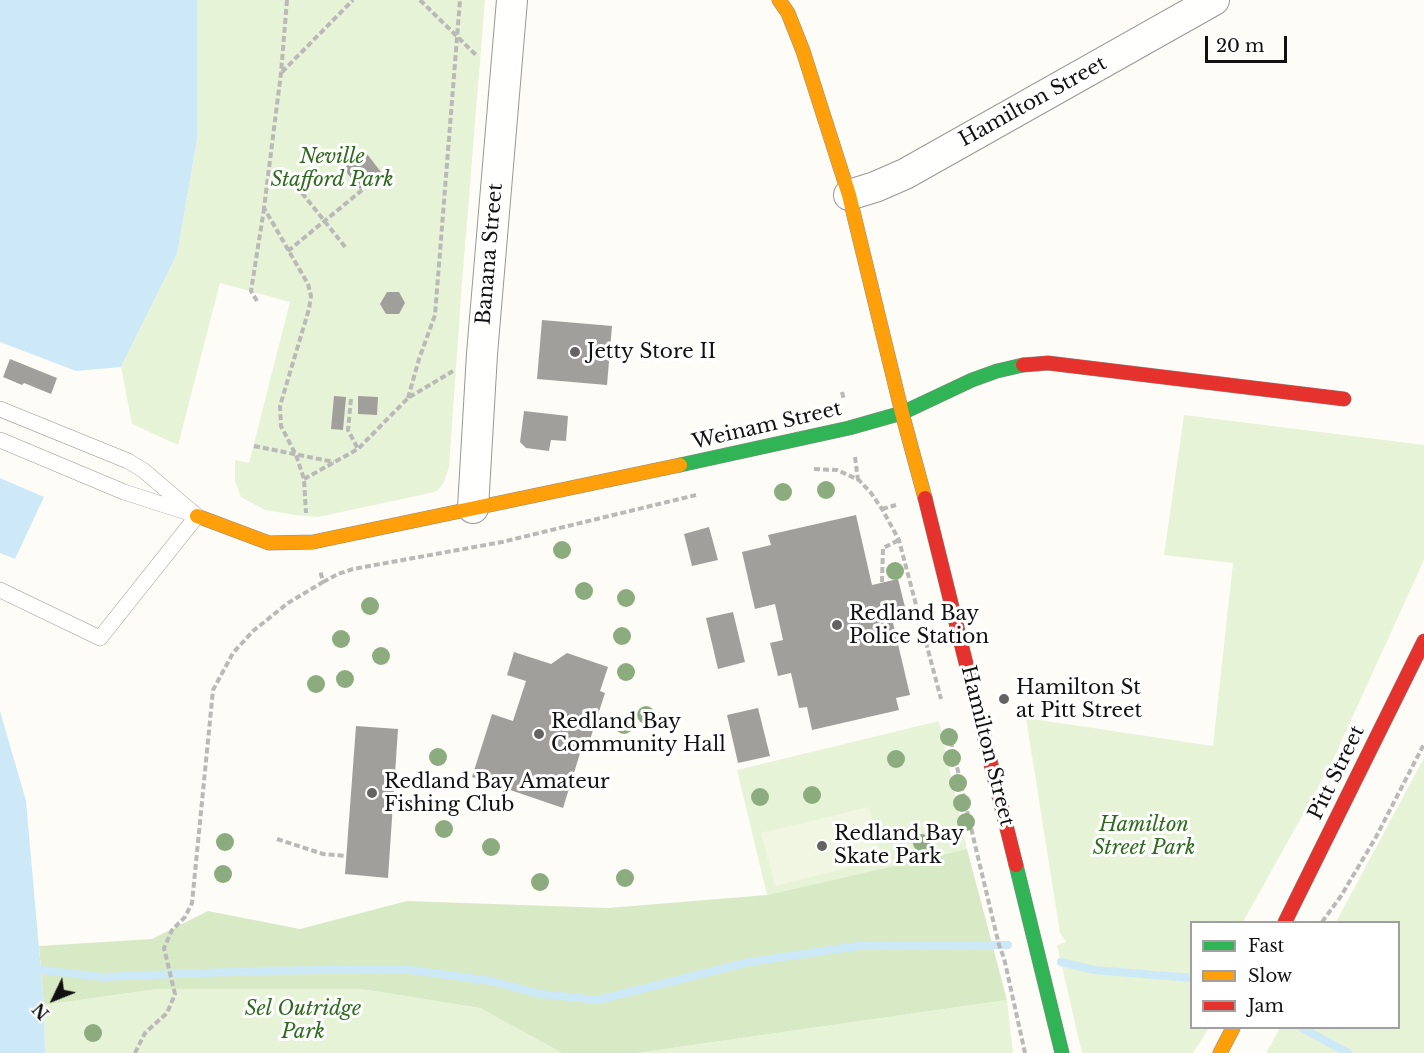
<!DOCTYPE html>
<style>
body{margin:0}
#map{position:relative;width:1424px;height:1053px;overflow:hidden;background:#fdfcf7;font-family:"Libre Baskerville",serif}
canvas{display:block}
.legend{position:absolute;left:1190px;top:921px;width:210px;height:108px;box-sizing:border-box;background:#fff;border:2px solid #a0a0a0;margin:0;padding:8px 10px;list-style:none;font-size:18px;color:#111}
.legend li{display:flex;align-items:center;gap:12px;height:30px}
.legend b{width:30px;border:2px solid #a0a0a0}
.north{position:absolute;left:24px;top:969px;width:60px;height:60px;-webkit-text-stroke:4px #fff;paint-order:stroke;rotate:227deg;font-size:16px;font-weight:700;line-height:24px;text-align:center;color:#111}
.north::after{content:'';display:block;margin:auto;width:21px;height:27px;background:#111;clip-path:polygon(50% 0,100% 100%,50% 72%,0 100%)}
.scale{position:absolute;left:1205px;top:36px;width:82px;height:27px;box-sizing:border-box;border:3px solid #111;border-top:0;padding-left:8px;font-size:18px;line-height:21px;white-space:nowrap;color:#111;-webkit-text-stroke:4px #fff;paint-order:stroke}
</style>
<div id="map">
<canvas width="1424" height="1053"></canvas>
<ul class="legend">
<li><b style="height:8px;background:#30b455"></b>Fast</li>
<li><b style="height:8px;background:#ff9f0a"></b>Slow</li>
<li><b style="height:8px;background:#e5322d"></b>Jam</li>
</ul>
<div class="north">N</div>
<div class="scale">20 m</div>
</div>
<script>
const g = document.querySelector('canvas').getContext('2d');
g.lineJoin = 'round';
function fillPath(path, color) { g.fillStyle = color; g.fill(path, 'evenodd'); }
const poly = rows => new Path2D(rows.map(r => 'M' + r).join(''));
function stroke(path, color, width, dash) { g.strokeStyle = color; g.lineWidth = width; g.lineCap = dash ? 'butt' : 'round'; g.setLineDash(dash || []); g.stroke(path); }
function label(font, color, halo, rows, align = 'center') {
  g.font = font + ' "Libre Baskerville",serif'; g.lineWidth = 6; g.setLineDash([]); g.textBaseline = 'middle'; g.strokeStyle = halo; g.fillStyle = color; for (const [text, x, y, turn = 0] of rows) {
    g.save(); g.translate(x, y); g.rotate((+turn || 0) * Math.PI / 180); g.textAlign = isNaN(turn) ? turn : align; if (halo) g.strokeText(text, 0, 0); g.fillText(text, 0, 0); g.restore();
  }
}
fillPath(poly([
 [197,0,485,0,462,283,449,467,444,482,437,491,426,494,318,517,295,515,265,510,241,497,235,481,235,460,249,463,290,302,220,283,178,445,132,424,121,367,177,254,197,140],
 [1184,415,1424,445,1424,560,1331,764,1243,922,1192,922,1192,1028,1209,1028,1193,1053,1082,1053,1057,945,1066,942,1060,933,1026,718,1213,746,1233,563,1164,555],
 [939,721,967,849,767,895,737,770],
 [1424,758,1424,1053,1266,1053,1280,1028,1398,1028,1398,922,1336,922],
 [158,989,361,989,480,1008,562,1053,45,1053,44,1005],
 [1007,1000,1013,1053,637,1053]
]), '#e7f3d7');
fillPath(poly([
 [967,849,1007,1000,637,1053,562,1053,480,1008,361,989,158,989,44,1005,39,946,152,939,208,911,300,929,407,901,608,908,767,895]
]), '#d8eac5');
fillPath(poly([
 [869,807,882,859,775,886,761,833]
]), '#f0f6e1');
fillPath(poly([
 [0,0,197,0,197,140,177,254,121,367,76,371,0,342],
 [0,478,44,497,15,559,0,553],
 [0,711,26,801,44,1005,45,1053,0,1053]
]), '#cde8f7');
stroke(poly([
 [1061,962,1094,970,1192,978],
 [41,970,103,977,255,971,403,969,491,981,540,994,598,1000,749,962,858,946,1008,945],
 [1302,1028,1348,1053]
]), '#cde8f7', 8);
fillPath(poly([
 [364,150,381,172,360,189,343,168],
 [387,292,399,292,405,303,399,314,386,314,380,304],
 [542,320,612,326,607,385,537,379],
 [10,359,57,378,51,394,24,383,22,385,3,377],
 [334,396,346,397,343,430,331,429],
 [358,396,378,397,377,415,358,414],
 [524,411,568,416,566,441,551,440,549,451,526,448,520,442],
 [856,515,872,585,898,579,905,607,890,610,910,695,896,698,899,710,812,730,807,707,799,708,791,673,778,676,770,643,783,640,775,604,755,609,742,552,771,545,768,535],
 [709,527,718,560,692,566,684,534],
 [733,612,745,662,718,669,706,618],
 [514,652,551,664,567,653,608,667,600,691,605,693,587,749,582,747,563,808,472,777,492,714,513,721,526,681,507,675],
 [758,708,770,756,738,763,727,715],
 [356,726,398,729,388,878,345,874]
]), '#a19f9c');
const lane = poly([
 [0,409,128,461,143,470,197,516],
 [0,440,124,492,189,513],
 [0,590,100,638,197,516]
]);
const street = poly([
 [849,195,875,187,905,174,1214,0],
 [473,508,482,354,512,0]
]);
const fast = poly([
 [680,465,849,428,902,413,972,380,997,371,1023,365],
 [1016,865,1062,1053]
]);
const slow = poly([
 [779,0,788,13,803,51,849,195,902,413,925,498],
 [197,516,269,543,313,542,680,465],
 [1220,1053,1233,1028]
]);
const jam = poly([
 [1023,365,1048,363,1344,399],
 [925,498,1016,865],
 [1285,922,1424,641]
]);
stroke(lane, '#979795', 16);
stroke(street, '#979795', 32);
stroke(fast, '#8e8d8b', 15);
stroke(slow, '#8e8d8b', 15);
stroke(jam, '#8e8d8b', 15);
stroke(poly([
 [287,0,281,73,264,208,308,284,311,296,309,309,280,406,281,426,296,455,304,479,306,513],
 [420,0,477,56],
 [282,72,353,0],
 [302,193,346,248],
 [288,251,378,177],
 [257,301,251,291,264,209],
 [842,392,844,400],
 [408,398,419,359,435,315,460,0],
 [351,399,348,430,358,449],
 [254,446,334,462],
 [855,457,858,480],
 [814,469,837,470,859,480,871,493,882,509,899,540,901,548,941,699],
 [304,479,358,449,408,398,453,371],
 [882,509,896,505],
 [323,582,338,574,353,569,502,542,696,495],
 [882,582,883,548,899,540],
 [951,741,976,849,999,945,1004,958,1025,1053],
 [277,839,323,854,346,856],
 [1322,922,1341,896,1376,837,1424,744],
 [135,1053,145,1033,167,1013,175,994,164,948,172,930,185,917,192,903,213,690,233,653,253,631,288,603,323,582,320,570]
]), '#b9b9b8', 4, [6, 3]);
stroke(lane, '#fffffe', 15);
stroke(street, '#fffffe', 30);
stroke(fast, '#30b455', 14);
stroke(slow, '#ff9f0a', 14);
stroke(jam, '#e5322d', 14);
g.fillStyle = '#8cac80';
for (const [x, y] of [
 [826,490],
 [783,492],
 [562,550],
 [895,571],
 [584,591],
 [626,598],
 [370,606],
 [622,636],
 [341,639],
 [381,656],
 [626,672],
 [345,679],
 [316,684],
 [646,715],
 [624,725],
 [949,737],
 [438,757],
 [952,758],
 [896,759],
 [958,783],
 [812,795],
 [760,797],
 [962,803],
 [966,822],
 [444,829],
 [225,842],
 [922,843],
 [491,847],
 [223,874],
 [625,878],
 [540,882],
 [93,1033]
]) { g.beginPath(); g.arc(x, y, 9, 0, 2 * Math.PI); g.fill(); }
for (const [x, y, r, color] of [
 [575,352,6,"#646362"],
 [837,625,6,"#646362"],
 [1004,699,6,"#646362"],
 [539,734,6,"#646362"],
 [372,793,6,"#646362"],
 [822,846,6,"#646362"]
]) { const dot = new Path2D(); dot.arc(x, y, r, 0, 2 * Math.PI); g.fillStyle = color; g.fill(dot); stroke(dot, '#fff', 2); }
label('20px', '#111', '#fff', [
 ["Hamilton Street",1033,102,-29],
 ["Banana Street",490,254,-85],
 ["Weinam Street",767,426,-13],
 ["Hamilton Street",987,746,76],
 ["Pitt Street",1337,773,-64]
]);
label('italic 20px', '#2f6b1f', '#fff', [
 ["Neville",332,157],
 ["Stafford Park",332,180],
 ["Hamilton",1144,825],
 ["Street Park",1144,848],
 ["Sel Outridge",303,1009],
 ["Park",303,1032]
]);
label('20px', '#111', '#fff', [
 ["Jetty Store II",587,352],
 ["Redland Bay",849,614],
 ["Police Station",849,637],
 ["Hamilton St",1016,688],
 ["at Pitt Street",1016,711],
 ["Redland Bay",551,722],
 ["Community Hall",551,745],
 ["Redland Bay Amateur",384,782],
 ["Fishing Club",384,805],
 ["Redland Bay",834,834],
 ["Skate Park",834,857]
], 'left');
</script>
